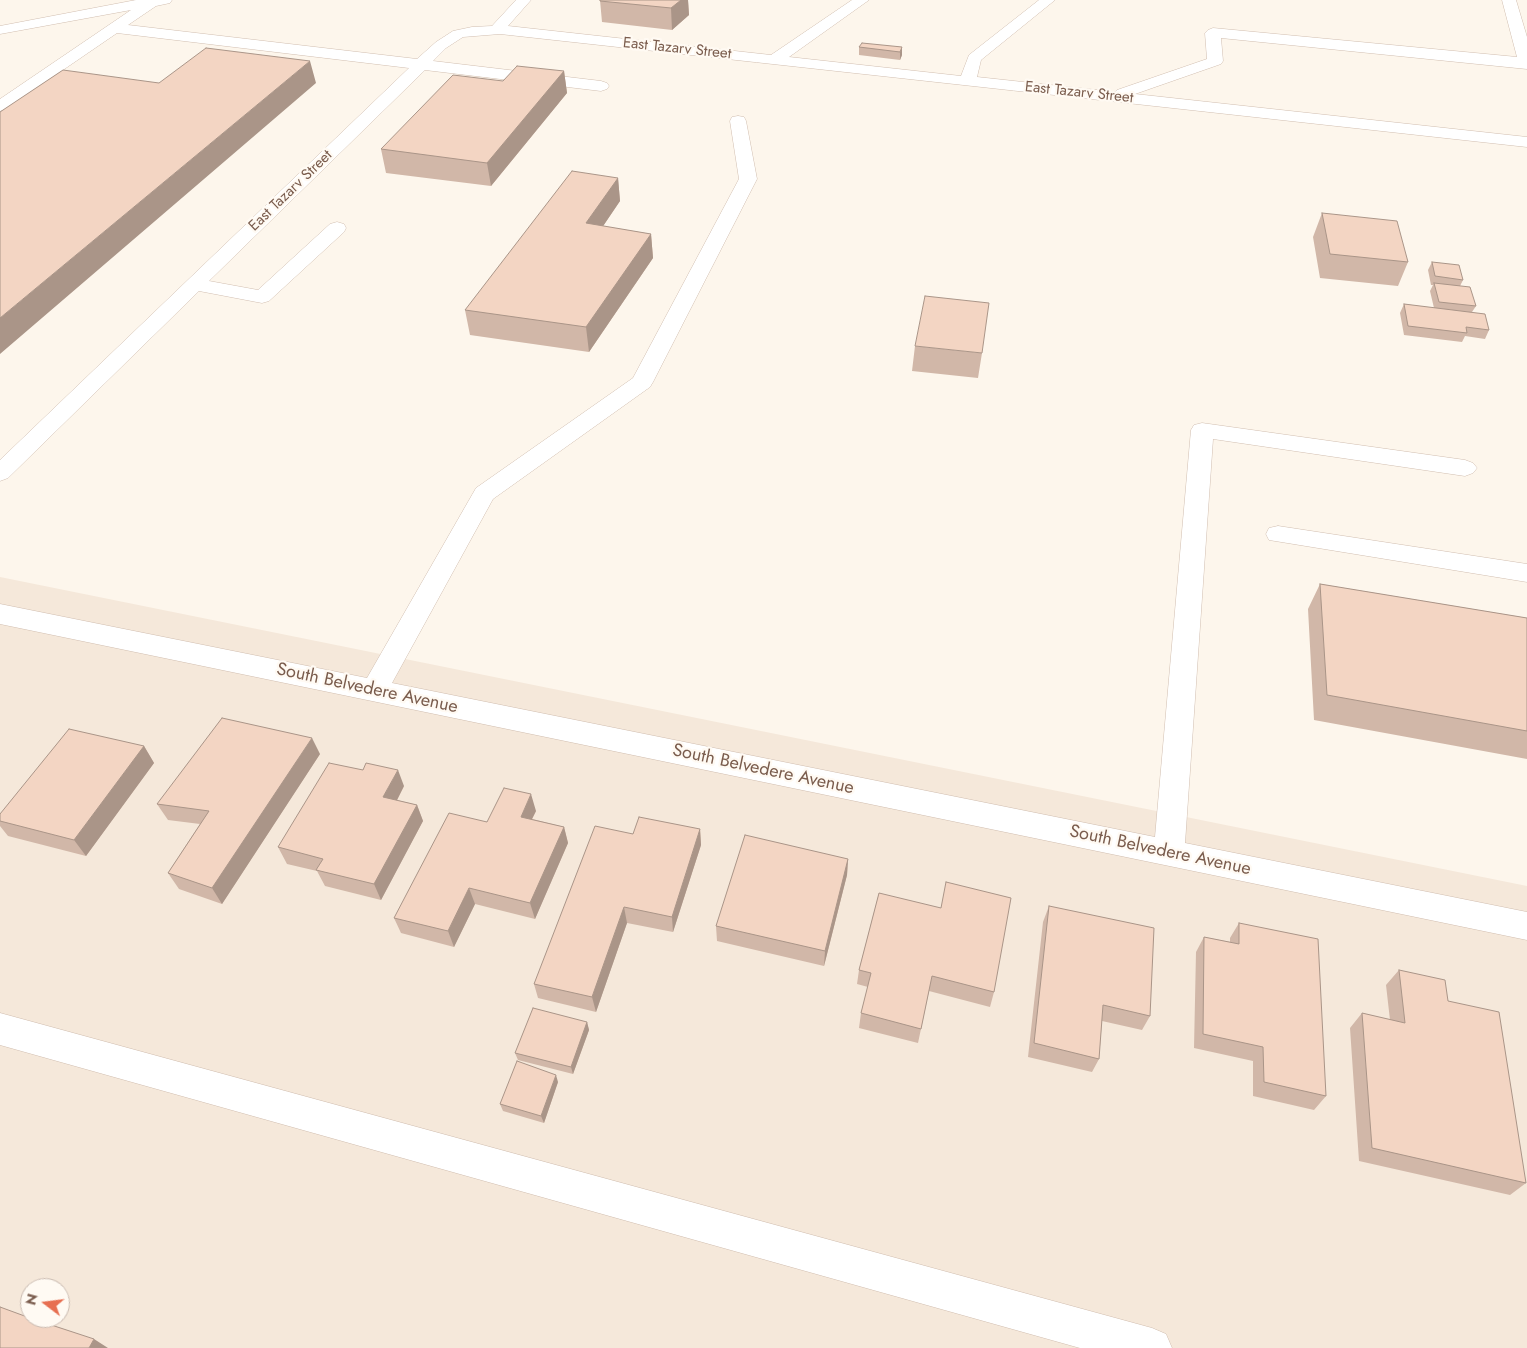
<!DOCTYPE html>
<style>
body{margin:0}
#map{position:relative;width:1527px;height:1348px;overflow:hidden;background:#fdf6ec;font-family:Jost,sans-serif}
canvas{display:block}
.north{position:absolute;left:20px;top:1278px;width:50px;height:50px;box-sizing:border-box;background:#fffaf3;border:1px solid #cabbb1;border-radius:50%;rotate:285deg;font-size:14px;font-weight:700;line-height:20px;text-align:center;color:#7a5c4d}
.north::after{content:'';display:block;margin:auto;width:18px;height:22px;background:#e76f51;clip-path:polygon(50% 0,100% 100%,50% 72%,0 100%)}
</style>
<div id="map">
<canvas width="1527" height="1348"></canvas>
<div class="north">N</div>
</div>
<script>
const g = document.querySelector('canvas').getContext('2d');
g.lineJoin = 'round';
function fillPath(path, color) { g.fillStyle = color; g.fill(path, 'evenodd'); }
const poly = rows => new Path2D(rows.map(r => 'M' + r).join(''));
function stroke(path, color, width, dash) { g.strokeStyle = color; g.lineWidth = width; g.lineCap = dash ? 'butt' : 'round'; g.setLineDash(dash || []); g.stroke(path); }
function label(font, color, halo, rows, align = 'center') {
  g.font = font + ' Jost,sans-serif'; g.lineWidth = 4.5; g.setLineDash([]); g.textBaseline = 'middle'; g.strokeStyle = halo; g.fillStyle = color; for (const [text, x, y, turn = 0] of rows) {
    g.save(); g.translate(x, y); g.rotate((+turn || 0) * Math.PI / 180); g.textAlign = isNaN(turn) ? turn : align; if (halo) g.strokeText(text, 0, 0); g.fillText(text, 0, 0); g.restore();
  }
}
fillPath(poly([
 [0,577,1527,886,1527,1348,0,1348],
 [30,1288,60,1288,60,1318,30,1318]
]), '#f5e8da');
const minor = poly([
 [136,0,172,0,170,3,156,6,128,25,417,59,436,42,453,31,472,27,492,26,516,0,531,0,508,26,771,55,852,0,869,0,789,57,961,76,969,55,1039,0,1055,0,981,60,977,77,1115,92,1117,90,1207,59,1205,33,1208,30,1213,28,1517,57,1502,0,1516,0,1527,37,1527,69,1221,38,1223,61,1221,64,1135,94,1527,137,1527,147,500,34,463,37,446,48,433,61,601,81,607,83,609,86,607,89,601,91,425,70,209,281,258,290,330,224,337,222,344,224,346,228,344,232,269,301,262,303,199,291,8,478,0,481,0,460,409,68,117,33,6,109,0,111,0,99,131,10,0,34,0,26,136,0],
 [738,116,744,117,746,121,757,179,653,382,650,387,493,499,392,683,1155,837,1191,430,1194,425,1202,423,1465,460,1473,463,1477,468,1473,473,1465,476,1213,439,1185,843,1527,912,1527,940,0,624,0,604,367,678,476,488,633,378,739,179,730,121,732,117,738,116],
 [1278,526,1527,564,1527,582,1269,540,1266,534,1269,528,1278,526],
 [0,1013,1152,1328,1166,1334,1172,1348,1080,1348,0,1045,0,1013]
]);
stroke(minor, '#d1beb0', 1);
fillPath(minor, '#fff');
fillPath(poly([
 [600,0,688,0,689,15,672,30,602,22],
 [859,47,902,47,902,55,900,60,859,55],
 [564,71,567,93,491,186,386,173,381,149,503,81],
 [618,178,620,201,603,226,651,234,653,258,589,352,470,335,465,310],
 [1322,213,1408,262,1398,286,1320,278,1313,237],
 [1432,262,1463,280,1460,286,1476,306,1472,312,1489,330,1485,339,1465,336,1462,342,1404,335,1400,313,1404,304,1434,308,1430,291,1433,285,1431,285,1428,270],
 [915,346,982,353,978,378,912,371],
 [1320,584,1527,618,1527,759,1314,720,1308,609],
 [144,746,154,763,86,856,8,836,0,826,0,814],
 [320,754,222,904,179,889,168,873,200,824,168,820,157,804],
 [404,786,397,800,417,805,423,821,381,900,325,886,317,871,287,864,278,847],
 [536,811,532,819,564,827,568,843,535,919,475,904,454,947,401,933,394,918,487,822],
 [700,829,701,845,673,932,627,923,596,1012,538,998,534,984,633,834],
 [848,859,847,875,824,966,717,941,716,926],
 [879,893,994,992,990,1007,929,991,918,1043,859,1028,861,1013,868,987,857,984,859,970],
 [1049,906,1150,1016,1142,1030,1102,1021,1099,1059,1092,1072,1028,1057,1043,922],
 [1239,923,1326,1096,1314,1110,1253,1096,1253,1061,1194,1048,1196,952,1204,937,1230,942,1230,938],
 [1399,970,1448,1001,1526,1183,1510,1195,1359,1161,1350,1028,1362,1013,1390,1020,1386,985],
 [587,1022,589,1030,573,1074,518,1060,515,1053],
 [558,1082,544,1123,503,1111,500,1104]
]), '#d1b7a8');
fillPath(poly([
 [681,0,688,0,689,15,672,30,671,8],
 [902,47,902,55,900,60,900,52],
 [310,61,316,83,0,354,0,318],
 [564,71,567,93,491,186,487,163],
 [618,178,620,201,589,247,586,223],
 [651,234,653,258,589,352,586,327],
 [312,738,320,754,222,904,212,888],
 [144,746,154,763,86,856,74,840],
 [398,770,404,786,390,814,383,797],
 [531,794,536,811,525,833,521,817],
 [417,805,423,821,381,900,374,884],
 [564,827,568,843,535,919,530,903],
 [700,829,701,845,673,932,672,917],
 [848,859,847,875,824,966,825,951],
 [469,888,475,904,454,947,448,931],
 [624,907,627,923,596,1012,592,997],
 [587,1022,589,1030,573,1074,571,1067],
 [556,1075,558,1082,544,1123,541,1116],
 [94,1339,108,1348,89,1348]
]), '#aa9588');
const building = poly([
 [600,0,681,0,671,8,600,1,600,0],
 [862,43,902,47,900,52,859,47,862,43],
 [206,48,310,61,0,318,0,112,63,70,159,83,206,48],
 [517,66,564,71,487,163,381,149,453,75,503,81,517,66],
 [572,171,618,178,586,223,651,234,586,327,465,310,572,171],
 [1322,213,1397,221,1408,262,1330,254,1322,213],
 [1432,262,1459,265,1463,280,1435,276,1432,262],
 [1434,283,1470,287,1476,306,1439,302,1434,283],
 [925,296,989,303,982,353,915,346,925,296],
 [1404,304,1485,314,1489,330,1466,327,1467,333,1408,326,1404,304],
 [1320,584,1527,618,1527,731,1327,695,1320,584],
 [222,718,312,738,212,888,168,873,209,811,157,804,222,718],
 [69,729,144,746,74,840,0,821,0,814,69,729],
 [329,763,363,770,366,763,398,770,383,797,417,805,374,884,316,870,323,859,278,847,329,763],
 [504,788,531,794,521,817,564,827,530,903,469,888,448,931,394,918,449,813,487,822,504,788],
 [639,817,700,829,672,917,624,907,592,997,534,984,595,826,633,834,639,817],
 [745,835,848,859,825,951,716,926,745,835],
 [946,882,1011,898,994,992,932,976,921,1029,861,1013,871,973,859,970,879,893,941,908,946,882],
 [1049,906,1154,928,1150,1016,1103,1005,1099,1059,1034,1043,1049,906],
 [1239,923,1318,939,1326,1096,1264,1082,1263,1047,1203,1034,1204,937,1239,944,1239,923],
 [1399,970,1445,980,1448,1001,1499,1012,1526,1183,1372,1148,1362,1013,1405,1023,1399,970],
 [533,1008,587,1022,571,1067,515,1053,533,1008],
 [517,1061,556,1075,541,1116,500,1104,517,1061],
 [0,1307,30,1318,94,1339,89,1348,0,1348,0,1307]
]);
fillPath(building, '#f3d5c3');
stroke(building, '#aa9588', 1);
label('15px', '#7a5c4d', '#fffaf3', [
 ["East Tazarv Street",677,49,6],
 ["East Tazarv Street",1079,93,6],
 ["East Tazarv Street",291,191,-44]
]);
label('18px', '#7a5c4d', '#fffaf3', [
 ["South Belvedere Avenue",367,689,12],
 ["South Belvedere Avenue",763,770,12],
 ["South Belvedere Avenue",1160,851,12]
]);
</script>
